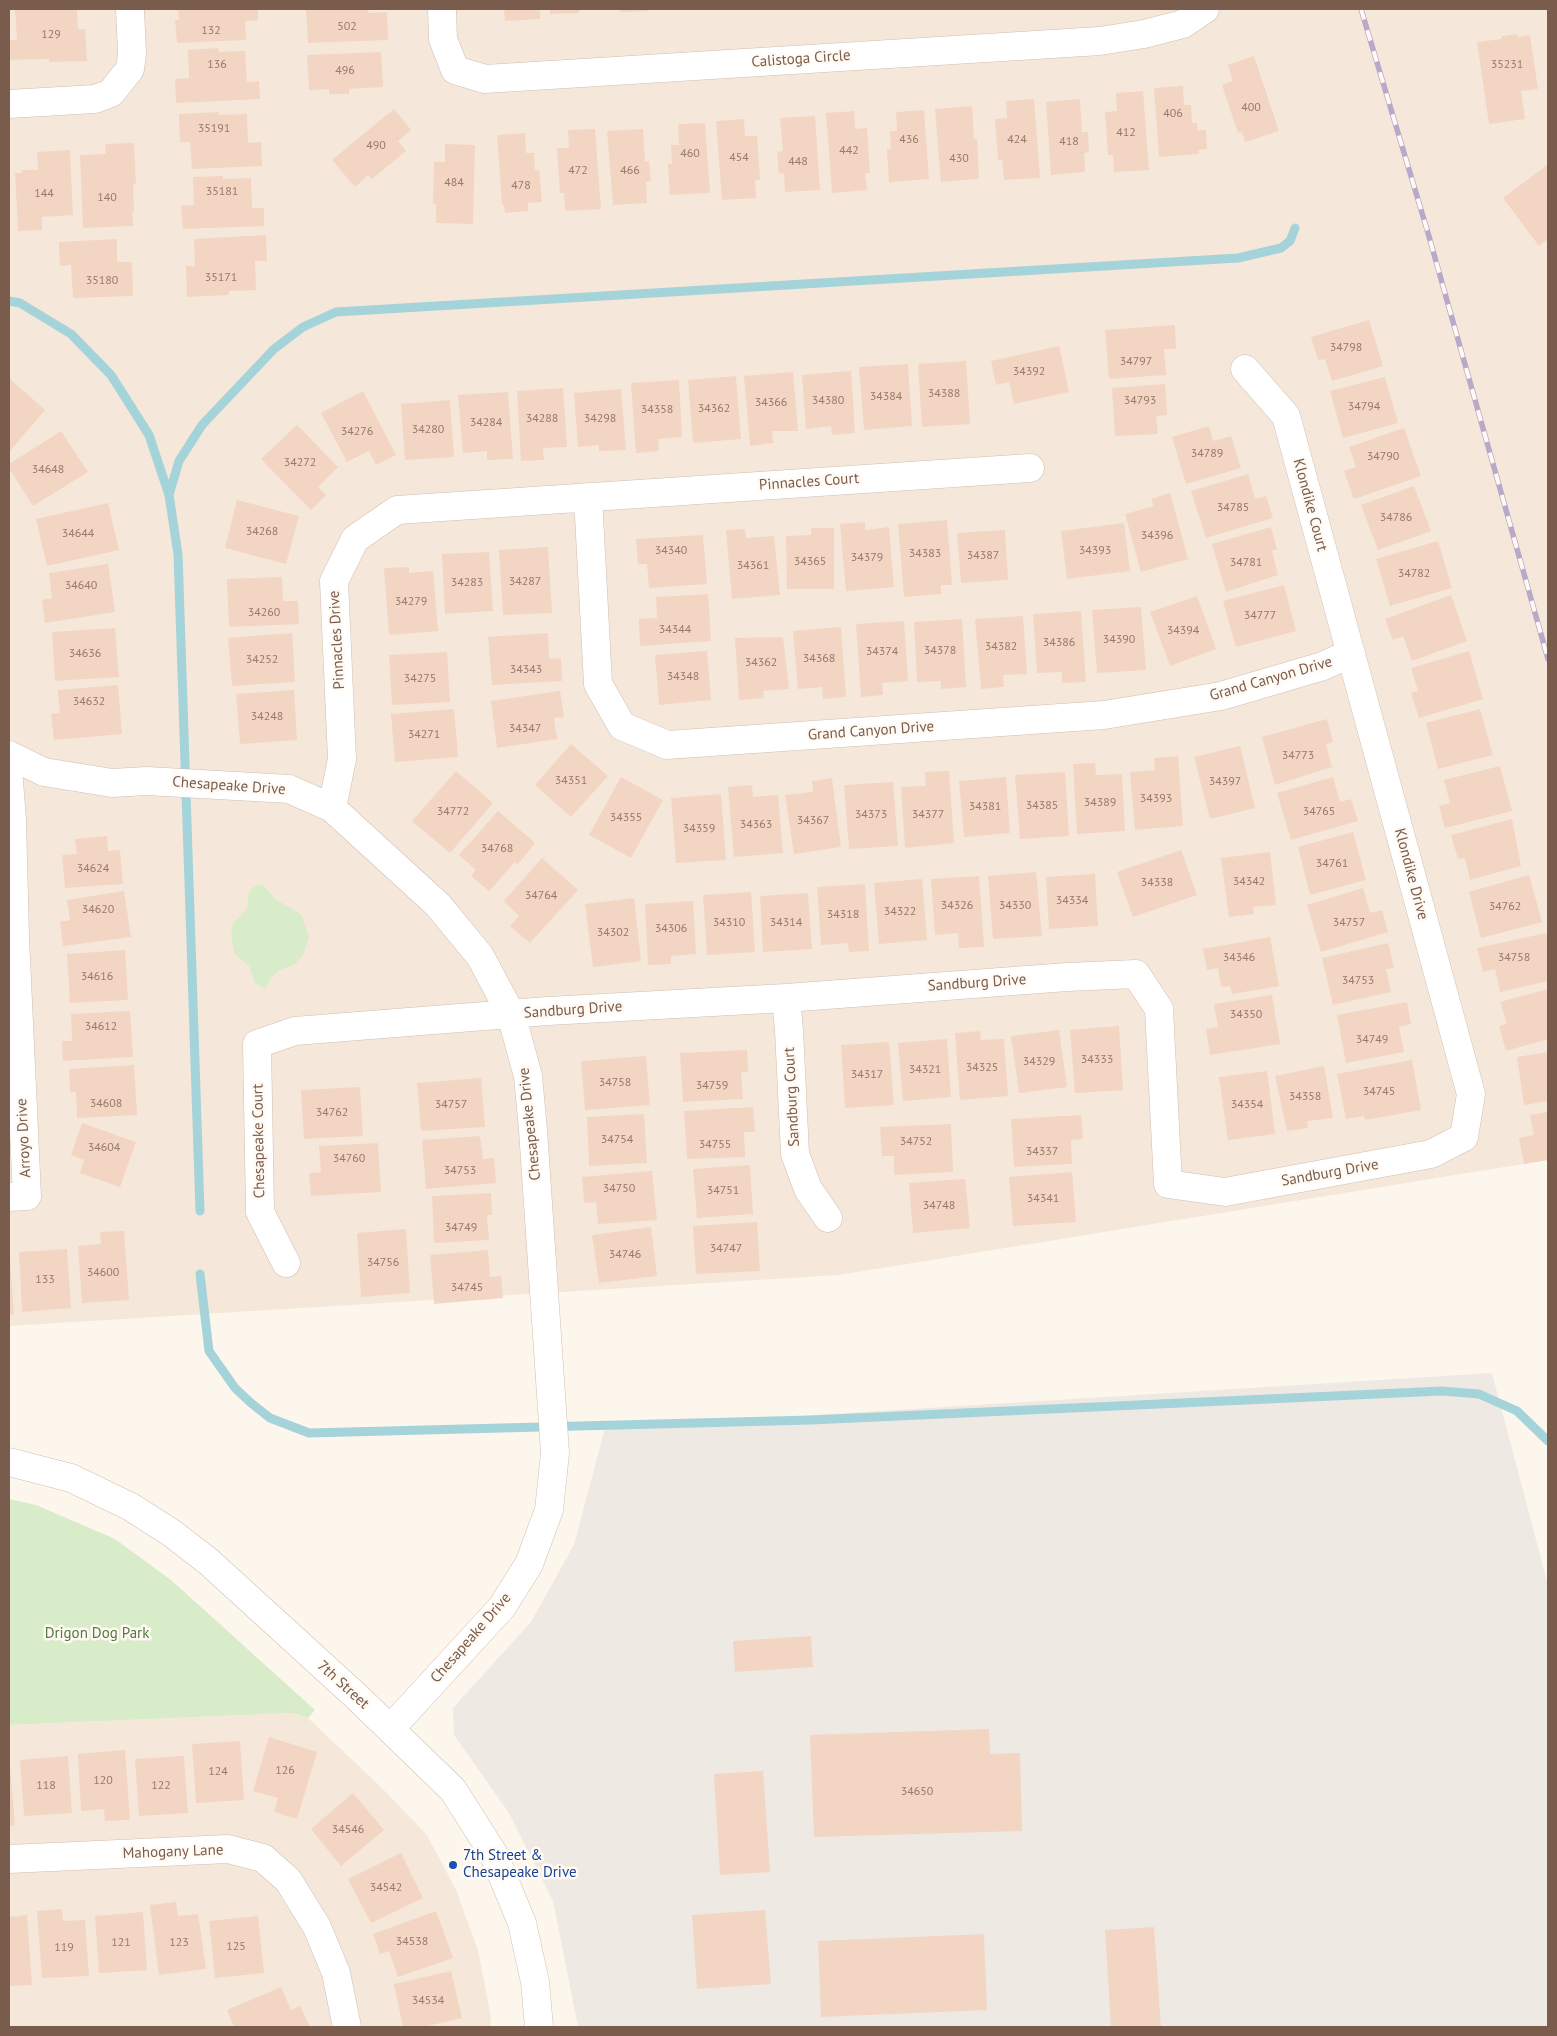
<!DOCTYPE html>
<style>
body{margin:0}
#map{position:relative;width:1557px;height:2036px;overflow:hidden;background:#fdf6ec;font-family:"PT Sans",sans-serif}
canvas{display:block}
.frame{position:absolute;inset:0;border:10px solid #7a5c4d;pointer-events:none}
</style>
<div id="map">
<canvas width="1557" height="2036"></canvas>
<div class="frame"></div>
</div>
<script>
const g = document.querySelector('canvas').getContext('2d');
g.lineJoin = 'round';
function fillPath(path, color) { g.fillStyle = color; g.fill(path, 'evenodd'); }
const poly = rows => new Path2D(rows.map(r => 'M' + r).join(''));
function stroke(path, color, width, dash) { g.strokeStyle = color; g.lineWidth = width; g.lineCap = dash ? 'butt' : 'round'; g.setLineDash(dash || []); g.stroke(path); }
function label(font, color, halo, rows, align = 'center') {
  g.font = font + ' "PT Sans",sans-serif'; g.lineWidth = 5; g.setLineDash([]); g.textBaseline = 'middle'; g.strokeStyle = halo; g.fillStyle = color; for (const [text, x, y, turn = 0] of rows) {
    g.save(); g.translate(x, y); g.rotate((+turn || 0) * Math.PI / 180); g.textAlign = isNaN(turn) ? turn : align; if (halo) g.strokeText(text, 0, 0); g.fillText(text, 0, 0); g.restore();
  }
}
fillPath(poly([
 [9,9,1548,9,1548,1160,839,1275,9,1326],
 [292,1713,308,1718,382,1788,427,1835,456,1890,478,1950,490,2012,491,2027,9,2027,9,1725]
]), '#f5e8da');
fillPath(poly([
 [1492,1373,1548,1585,1548,2027,578,2027,553,1901,509,1813,454,1735,453,1708,531,1622,574,1545,605,1428]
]), '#efe9e4');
fillPath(poly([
 [262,884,275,899,294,910,302,916,309,937,303,955,295,964,278,971,271,978,265,989,255,983,249,966,235,954,233,948,231,926,247,909,249,892,255,886],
 [9,1499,36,1505,115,1539,171,1580,315,1710,308,1718,292,1713,9,1725]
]), '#d8ecc9');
stroke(poly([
 [9,301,20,303,71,334,111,375,149,435,169,495,178,554,200,1211],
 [169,495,179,461,202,425,274,349,303,327,336,312,1238,258,1281,248,1290,241,1295,228],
 [200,1274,209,1351,235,1388,251,1403,270,1418,309,1433,811,1420,1442,1391,1479,1394,1517,1411,1548,1441]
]), '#a5d3da', 9);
fillPath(poly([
 [15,9,77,9,78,29,85,29,87,61,49,62,49,59,9,60,9,40,17,40],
 [178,9,258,9,258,20,245,21,246,40,177,43,175,20,179,20],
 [306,9,368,9,368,13,387,12,388,40,308,43],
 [504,9,540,9,540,19,505,21],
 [550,9,579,9,579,13,550,14],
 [620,9,648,9,648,11,620,12],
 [1517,34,1518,37,1530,35,1538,89,1521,91,1525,119,1489,124,1477,42,1502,39,1502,36],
 [218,48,219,52,245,51,247,82,259,81,260,99,176,103,175,79,189,78,188,50],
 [381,52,383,87,349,89,349,94,329,94,329,89,309,90,307,55],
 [1254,56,1279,131,1245,142,1242,132,1238,133,1222,85,1233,81,1228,65],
 [1183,86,1184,105,1191,105,1192,123,1197,123,1197,130,1206,130,1207,149,1198,150,1199,154,1159,157,1154,88],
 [1143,91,1149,170,1114,172,1113,155,1108,155,1105,112,1117,111,1116,93],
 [1034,99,1040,178,1004,180,1002,160,998,160,995,119,1007,118,1006,101],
 [1080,99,1082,132,1088,132,1089,152,1084,153,1085,172,1051,175,1046,102],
 [972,106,974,139,977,139,979,179,941,182,935,109],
 [394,109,411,130,398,141,406,151,372,179,368,175,355,187,332,160],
 [924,110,929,179,889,182,887,149,891,149,890,131,897,131,896,112],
 [854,111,855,129,867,128,870,173,865,173,867,190,832,193,826,113],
 [219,112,219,115,247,114,248,143,261,142,262,166,192,169,190,142,180,142,179,114],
 [815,116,820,190,785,192,784,173,779,174,777,152,783,151,780,118],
 [744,119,745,136,757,136,760,180,755,180,756,198,722,200,716,121],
 [705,123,710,193,670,195,668,164,672,164,671,145,679,145,678,124],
 [595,129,601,209,565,211,564,193,560,193,557,148,569,148,568,130],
 [643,129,645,162,649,161,651,181,646,182,647,203,613,205,607,131],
 [525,133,526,153,534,153,535,170,539,170,542,202,528,203,528,211,505,213,504,205,502,205,497,135],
 [134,143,136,184,133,184,134,212,132,212,133,226,83,228,80,155,106,154,105,144],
 [445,144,475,145,473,224,436,223,436,204,433,204,434,162,445,162],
 [70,150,73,215,42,217,42,230,18,231,15,173,22,173,22,170,38,170,37,152],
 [1547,165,1548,167,1548,239,1539,246,1503,198],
 [223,176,223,179,251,178,252,208,264,208,264,226,183,229,181,206,194,205,193,177],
 [266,235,267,261,255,261,256,290,229,291,229,295,187,297,186,266,195,266,194,239],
 [117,239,117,262,132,262,133,296,73,298,71,265,60,266,59,242],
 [1369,320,1383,366,1332,381,1325,359,1318,360,1311,337],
 [1175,325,1176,349,1164,349,1166,375,1109,379,1105,330],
 [1059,346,1069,392,1014,404,1009,382,996,385,991,361],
 [966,361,970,424,922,427,918,364],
 [908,364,912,426,864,430,859,367],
 [851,371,855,433,832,435,831,426,806,429,802,375],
 [793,372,798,431,772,431,773,443,750,446,744,376],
 [736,376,741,439,693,443,688,380],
 [1385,377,1398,423,1343,438,1330,391],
 [9,378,45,410,9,452],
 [679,380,682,437,658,439,659,451,636,453,631,383],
 [1165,384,1167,415,1156,416,1158,434,1115,436,1112,388],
 [563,388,567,447,543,448,544,460,521,461,517,391],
 [621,389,626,450,599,451,599,445,578,447,574,393],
 [363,391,396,455,376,465,369,451,347,462,321,413],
 [508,392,513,459,487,460,487,451,463,453,458,395],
 [450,400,454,457,405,460,401,404],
 [297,425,338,467,318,487,326,495,311,510,261,459],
 [1209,426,1213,441,1231,436,1241,468,1186,484,1172,437],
 [1404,428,1421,476,1354,499,1344,471,1356,467,1349,447],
 [61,431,88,472,33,506,9,468,9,464],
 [1248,474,1255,499,1266,496,1273,518,1206,538,1191,491],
 [1414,486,1431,531,1378,550,1361,505],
 [1170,493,1188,559,1141,572,1125,514,1154,506,1151,499],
 [237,500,299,516,286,564,225,548],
 [108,503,119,550,47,566,36,519],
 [947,520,952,585,941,585,941,594,904,597,898,524],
 [865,522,865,530,889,527,894,587,846,591,840,524],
 [1124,523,1130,571,1067,579,1061,531],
 [1271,527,1277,549,1272,551,1278,575,1226,592,1212,544],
 [811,528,834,528,834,589,787,589,786,536,811,535],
 [745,529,746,538,774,536,780,595,732,599,726,530],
 [1005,530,1008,580,961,583,957,533],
 [703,535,707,584,649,588,647,564,638,564,636,539],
 [1438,541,1452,588,1390,606,1376,559],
 [548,547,552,613,503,615,499,550],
 [489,552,493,611,445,614,442,554],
 [108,564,115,612,45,623,42,600,52,598,49,573],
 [409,567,409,573,433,571,438,631,389,635,384,568],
 [282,577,283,601,298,601,299,624,229,627,227,579],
 [1284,585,1296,631,1236,647,1223,601],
 [708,594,711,641,640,646,639,619,657,618,656,597],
 [1451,595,1467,641,1412,661,1403,636,1393,640,1385,619],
 [1197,596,1216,649,1170,666,1150,612],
 [1141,607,1146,670,1097,673,1092,610],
 [1081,611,1086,682,1062,683,1062,672,1037,673,1033,614],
 [1023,616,1027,674,1003,675,1004,687,981,689,975,619],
 [962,619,966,687,941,689,941,681,917,682,914,622],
 [904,621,908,681,882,683,883,695,861,697,856,624],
 [841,627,846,697,823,699,822,687,798,689,793,631],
 [115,628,119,677,55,681,52,632],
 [292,633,295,682,232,686,228,638],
 [548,633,549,659,561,658,562,681,492,685,488,637],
 [783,637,789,689,763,691,764,698,739,700,735,638],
 [707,651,711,700,659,705,655,655],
 [1469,651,1483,699,1419,718,1411,693,1418,691,1411,668],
 [447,652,450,702,392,705,389,655],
 [118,685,122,734,54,740,51,714,60,713,58,690],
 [294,690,297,740,240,744,236,694],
 [560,691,564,717,554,718,557,739,497,748,491,701],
 [454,709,458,757,395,762,391,714],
 [1480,709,1493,755,1438,769,1426,723],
 [1327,719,1333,742,1326,744,1332,767,1275,785,1262,737],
 [571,744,608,776,571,817,535,785],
 [1240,746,1255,808,1210,819,1194,757],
 [1178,756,1183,826,1135,830,1130,772,1155,770,1154,758],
 [1095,763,1096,775,1122,774,1125,831,1077,834,1073,764],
 [1500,766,1512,811,1445,828,1439,806,1450,803,1444,780],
 [456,771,493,803,450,853,412,821],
 [949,771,954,843,905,848,901,787,926,786,925,772],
 [1065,772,1069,836,1020,839,1015,775],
 [621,777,663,800,631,858,589,835],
 [1006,777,1010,833,964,837,959,781],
 [1333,777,1340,802,1351,799,1358,821,1291,840,1277,793],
 [832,778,841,847,794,854,785,795,813,792,812,781],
 [893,782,898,846,849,849,844,785],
 [752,785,753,797,778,795,783,853,734,857,728,787],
 [721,794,726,860,676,863,671,798],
 [498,811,535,843,518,864,515,862,489,891,471,876,476,870,459,855],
 [1512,819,1521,866,1470,880,1465,858,1458,859,1451,835],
 [1353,832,1366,880,1310,895,1298,847],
 [107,836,108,851,120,850,123,884,65,888,62,855,77,854,75,839],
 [1181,850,1197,895,1133,917,1117,872],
 [1270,852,1276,905,1253,907,1254,914,1229,917,1221,858],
 [542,858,578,890,530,943,510,926,519,916,504,901],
 [1036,872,1042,936,993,939,988,876],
 [1095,874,1098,926,1049,929,1046,877],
 [1529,875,1542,922,1481,938,1469,892],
 [979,876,984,947,959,948,958,933,935,935,931,879],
 [922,879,927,940,879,944,874,883],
 [865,884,869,951,849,952,848,943,821,945,817,887],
 [1363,888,1370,913,1382,910,1388,932,1321,952,1307,905],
 [124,891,131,937,63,946,60,922,70,920,67,900],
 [751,892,755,952,707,955,703,895],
 [808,893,812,949,763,952,760,896],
 [634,898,641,961,593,967,585,904],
 [693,901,696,954,671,956,671,964,648,965,645,904],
 [1546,933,1548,944,1548,981,1500,992,1495,969,1483,972,1477,948],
 [1270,937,1279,986,1232,994,1230,986,1221,987,1218,968,1207,970,1203,949],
 [1388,943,1394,968,1386,969,1391,992,1333,1005,1322,958],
 [125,950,128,1000,70,1003,67,954],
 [1548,989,1548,1039,1506,1051,1499,1026,1507,1024,1500,1002],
 [1272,995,1280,1044,1210,1055,1206,1029,1218,1027,1214,1004],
 [1407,1002,1411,1024,1399,1027,1404,1052,1346,1063,1337,1015],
 [130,1011,133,1057,63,1061,62,1041,72,1041,71,1014],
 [1119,1026,1123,1090,1075,1093,1070,1030],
 [1059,1030,1067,1087,1019,1093,1011,1036],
 [980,1031,981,1040,1004,1039,1008,1096,960,1100,955,1033],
 [947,1039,951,1097,903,1101,898,1043],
 [889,1042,894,1105,845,1108,841,1045],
 [747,1050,748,1072,741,1072,743,1099,683,1102,680,1053],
 [1548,1052,1548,1101,1524,1105,1517,1057],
 [646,1056,650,1105,585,1110,581,1061],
 [1412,1060,1421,1110,1365,1120,1364,1116,1346,1119,1337,1074],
 [134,1065,137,1115,77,1118,76,1092,70,1092,69,1069],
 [1324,1066,1333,1118,1307,1121,1308,1128,1287,1131,1275,1076],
 [1267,1071,1275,1134,1228,1140,1219,1077],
 [481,1078,485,1127,421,1131,417,1083],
 [360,1087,363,1136,304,1139,301,1090],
 [753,1107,755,1132,744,1132,745,1157,687,1159,684,1111],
 [1548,1112,1548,1160,1524,1164,1519,1138,1534,1135,1530,1115],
 [644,1114,647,1163,589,1166,587,1117],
 [1081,1115,1083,1139,1071,1140,1072,1164,1014,1167,1011,1119],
 [82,1123,136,1142,120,1187,80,1173,84,1160,71,1155],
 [951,1124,953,1172,894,1175,894,1156,882,1156,880,1127],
 [480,1136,483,1159,494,1158,496,1183,426,1189,422,1140],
 [378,1143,381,1192,311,1196,309,1173,321,1172,319,1146],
 [750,1165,753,1214,697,1218,693,1169],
 [652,1171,657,1220,598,1224,596,1202,584,1203,582,1177],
 [1072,1172,1076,1222,1013,1226,1009,1177],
 [965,1179,970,1228,913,1233,909,1183],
 [491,1193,492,1215,487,1215,489,1240,434,1243,432,1196],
 [757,1222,760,1271,696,1274,693,1226],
 [651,1227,657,1276,599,1283,592,1235],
 [406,1229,410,1293,361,1297,357,1233],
 [124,1231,129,1300,82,1303,78,1246,101,1244,100,1232],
 [67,1249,71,1308,22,1312,19,1252],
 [488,1250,490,1277,501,1276,503,1298,434,1304,430,1255],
 [9,1260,10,1260,14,1314,9,1315],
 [811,1636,813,1667,735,1672,733,1641],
 [989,1729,990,1754,1020,1753,1022,1831,814,1837,810,1735],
 [269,1737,317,1752,297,1819,274,1812,278,1798,253,1791],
 [240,1741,244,1800,196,1803,192,1744],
 [125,1750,130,1820,105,1821,104,1809,81,1811,78,1754],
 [68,1756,72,1813,24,1816,20,1760],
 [184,1756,188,1813,139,1816,135,1759],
 [9,1757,15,1825,9,1826],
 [763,1771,770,1872,720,1875,714,1774],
 [353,1793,384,1830,341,1866,311,1829],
 [401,1853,423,1898,371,1923,348,1879],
 [176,1902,178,1916,198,1914,206,1969,159,1975,150,1905],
 [62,1909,63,1921,85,1920,89,1976,42,1978,37,1911],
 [765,1910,771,1984,697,1989,692,1915],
 [436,1911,453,1958,398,1977,389,1951,380,1954,373,1934],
 [143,1912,147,1970,99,1973,95,1916],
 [27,1915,32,1985,9,1986,9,1917],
 [258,1916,264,1973,215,1978,209,1921],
 [1154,1927,1161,2027,1111,2027,1105,1930],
 [984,1934,987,2010,821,2017,818,1941],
 [451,1971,462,2018,423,2027,403,2027,394,1984],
 [281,1987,291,2010,300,2006,310,2027,234,2027,227,2010]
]), '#f3d5c3');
const minor = poly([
 [442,9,443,39,455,70,485,79,1100,41,1144,34,1183,24,1205,9],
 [9,104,95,99,111,93,130,69,132,54,130,9],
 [588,497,598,684,622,726,667,745,1104,715,1221,696,1323,666,1351,653],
 [9,755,44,772,112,783,147,781,289,789,332,808,438,905,480,956,511,1014,528,1076,533,1130,555,1453,549,1510,529,1564,502,1607,391,1728],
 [9,781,12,820,15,937,27,1196,9,1197],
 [332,808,342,759,334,581,355,539,397,510,1030,468],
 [786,998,789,1030,795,1154,808,1189,828,1218],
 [286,1263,260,1212,257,1044,295,1031,548,1011,786,998,1067,977,1136,974,1159,1009,1168,1184,1225,1192,1431,1154,1464,1137,1471,1094,1286,416,1245,369],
 [9,1859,228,1849,263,1858,288,1880,317,1927,336,1973,347,2027]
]);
const tertiary = poly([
 [9,1462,71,1478,131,1507,173,1534,209,1562,357,1697,453,1790,493,1853,522,1923,535,1982,539,2027]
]);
stroke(minor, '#d1beb0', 29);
stroke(tertiary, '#d1beb0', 29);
stroke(minor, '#fff', 28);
stroke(tertiary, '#fff', 28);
const rail = poly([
 [1361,9,1428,233,1548,659]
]);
stroke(rail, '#b9a8c9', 5.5);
stroke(rail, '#fffaf3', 4, [11]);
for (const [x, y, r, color] of [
 [453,1865,5,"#1a4fb4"]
]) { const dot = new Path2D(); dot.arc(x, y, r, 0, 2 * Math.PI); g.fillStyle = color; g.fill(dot); stroke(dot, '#fffaf3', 2); }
label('12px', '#987a6a', null, [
 ["502",347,27],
 ["132",211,31],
 ["129",51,35],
 ["136",217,65],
 ["35231",1507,65],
 ["496",345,71],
 ["400",1251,108],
 ["406",1173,114],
 ["35191",214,129],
 ["412",1126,133],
 ["436",909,140],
 ["424",1017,140],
 ["418",1069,142],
 ["490",376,146],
 ["442",849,151],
 ["460",690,154],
 ["454",739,158],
 ["430",959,159],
 ["448",798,162],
 ["472",578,171],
 ["466",630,171],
 ["484",454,183],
 ["478",521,186],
 ["35181",222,192],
 ["144",44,194],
 ["140",107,198],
 ["35171",221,278],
 ["35180",102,281],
 ["34798",1346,348],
 ["34797",1136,362],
 ["34392",1029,372],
 ["34388",944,394],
 ["34384",886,397],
 ["34380",828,401],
 ["34793",1140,401],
 ["34366",771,403],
 ["34794",1364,407],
 ["34362",714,409],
 ["34358",657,410],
 ["34288",542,419],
 ["34298",600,419],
 ["34284",486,423],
 ["34280",428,430],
 ["34276",357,432],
 ["34789",1207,454],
 ["34790",1383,457],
 ["34272",300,463],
 ["34648",48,470],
 ["34785",1233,508],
 ["34786",1396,518],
 ["34268",262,532],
 ["34644",78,534],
 ["34396",1157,536],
 ["34340",671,551],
 ["34393",1095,551],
 ["34383",925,554],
 ["34387",983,556],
 ["34379",867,558],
 ["34365",810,562],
 ["34781",1246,563],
 ["34361",753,566],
 ["34782",1414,574],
 ["34287",525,582],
 ["34283",467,583],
 ["34640",81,586],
 ["34279",411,602],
 ["34260",264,613],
 ["34777",1260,616],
 ["34344",675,630],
 ["34394",1183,631],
 ["34390",1119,640],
 ["34386",1059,643],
 ["34382",1001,647],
 ["34378",940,651],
 ["34374",882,652],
 ["34636",85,654],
 ["34368",819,659],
 ["34252",262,660],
 ["34362",761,663],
 ["34343",526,670],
 ["34348",683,677],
 ["34275",420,679],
 ["34632",89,702],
 ["34248",267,717],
 ["34347",525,729],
 ["34271",424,735],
 ["34773",1298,756],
 ["34351",571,781],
 ["34397",1225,782],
 ["34393",1156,799],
 ["34389",1100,803],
 ["34385",1042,806],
 ["34381",985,807],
 ["34772",453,812],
 ["34765",1319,812],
 ["34373",871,815],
 ["34377",928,815],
 ["34355",626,818],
 ["34367",813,821],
 ["34363",756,825],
 ["34359",699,829],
 ["34768",497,849],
 ["34761",1332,864],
 ["34624",93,869],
 ["34342",1249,882],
 ["34338",1157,883],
 ["34764",541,896],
 ["34334",1072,901],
 ["34326",957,906],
 ["34330",1015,906],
 ["34762",1505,907],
 ["34620",98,910],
 ["34322",900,912],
 ["34318",843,915],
 ["34310",729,923],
 ["34314",786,923],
 ["34757",1349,923],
 ["34306",671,929],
 ["34302",613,933],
 ["34346",1239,958],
 ["34758",1514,958],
 ["34616",97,977],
 ["34753",1358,981],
 ["34350",1246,1015],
 ["34612",101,1027],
 ["34749",1372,1040],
 ["34333",1097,1060],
 ["34329",1039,1062],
 ["34325",982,1068],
 ["34321",925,1070],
 ["34317",867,1075],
 ["34758",615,1083],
 ["34759",712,1086],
 ["34745",1379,1092],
 ["34358",1305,1097],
 ["34608",106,1104],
 ["34757",451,1105],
 ["34354",1247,1105],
 ["34762",332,1113],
 ["34754",617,1140],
 ["34752",916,1142],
 ["34755",715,1145],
 ["34604",104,1148],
 ["34337",1042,1152],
 ["34760",349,1159],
 ["34753",460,1171],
 ["34750",619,1189],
 ["34751",723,1191],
 ["34341",1043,1199],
 ["34748",939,1206],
 ["34749",461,1228],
 ["34747",726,1249],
 ["34746",625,1255],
 ["34756",383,1263],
 ["34600",103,1273],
 ["133",45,1280],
 ["34745",467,1288],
 ["126",285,1771],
 ["124",218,1772],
 ["120",103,1781],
 ["118",46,1786],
 ["122",161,1786],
 ["34650",917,1792],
 ["34546",348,1830],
 ["34542",386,1888],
 ["34538",412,1942],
 ["121",121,1943],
 ["123",179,1943],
 ["125",236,1947],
 ["119",64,1948],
 ["34534",428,2001]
]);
label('15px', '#7a5c4d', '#fffaf3', [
 ["Calistoga Circle",801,59,-4],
 ["Pinnacles Court",809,482,-4],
 ["Klondike Court",1310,505,75],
 ["Pinnacles Drive",337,640,-93],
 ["Grand Canyon Drive",1271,679,-16],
 ["Grand Canyon Drive",871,731,-4],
 ["Chesapeake Drive",229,786,4],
 ["Klondike Drive",1411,874,75],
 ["Sandburg Drive",977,983,-4],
 ["Sandburg Drive",573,1010,-4],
 ["Sandburg Court",792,1097,-93],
 ["Chesapeake Drive",530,1124,-96],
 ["Arroyo Drive",24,1138,-93],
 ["Chesapeake Court",259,1141,-91],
 ["Sandburg Drive",1330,1173,-10],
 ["Chesapeake Drive",471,1638,-49],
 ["7th Street",343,1685,42],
 ["Mahogany Lane",173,1852,-2]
]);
label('15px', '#537a41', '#fffaf3', [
 ["Drigon Dog Park",97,1634]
]);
label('15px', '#164399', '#fffaf3', [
 ["7th Street &",463,1856],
 ["Chesapeake Drive",463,1873]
], 'left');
</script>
